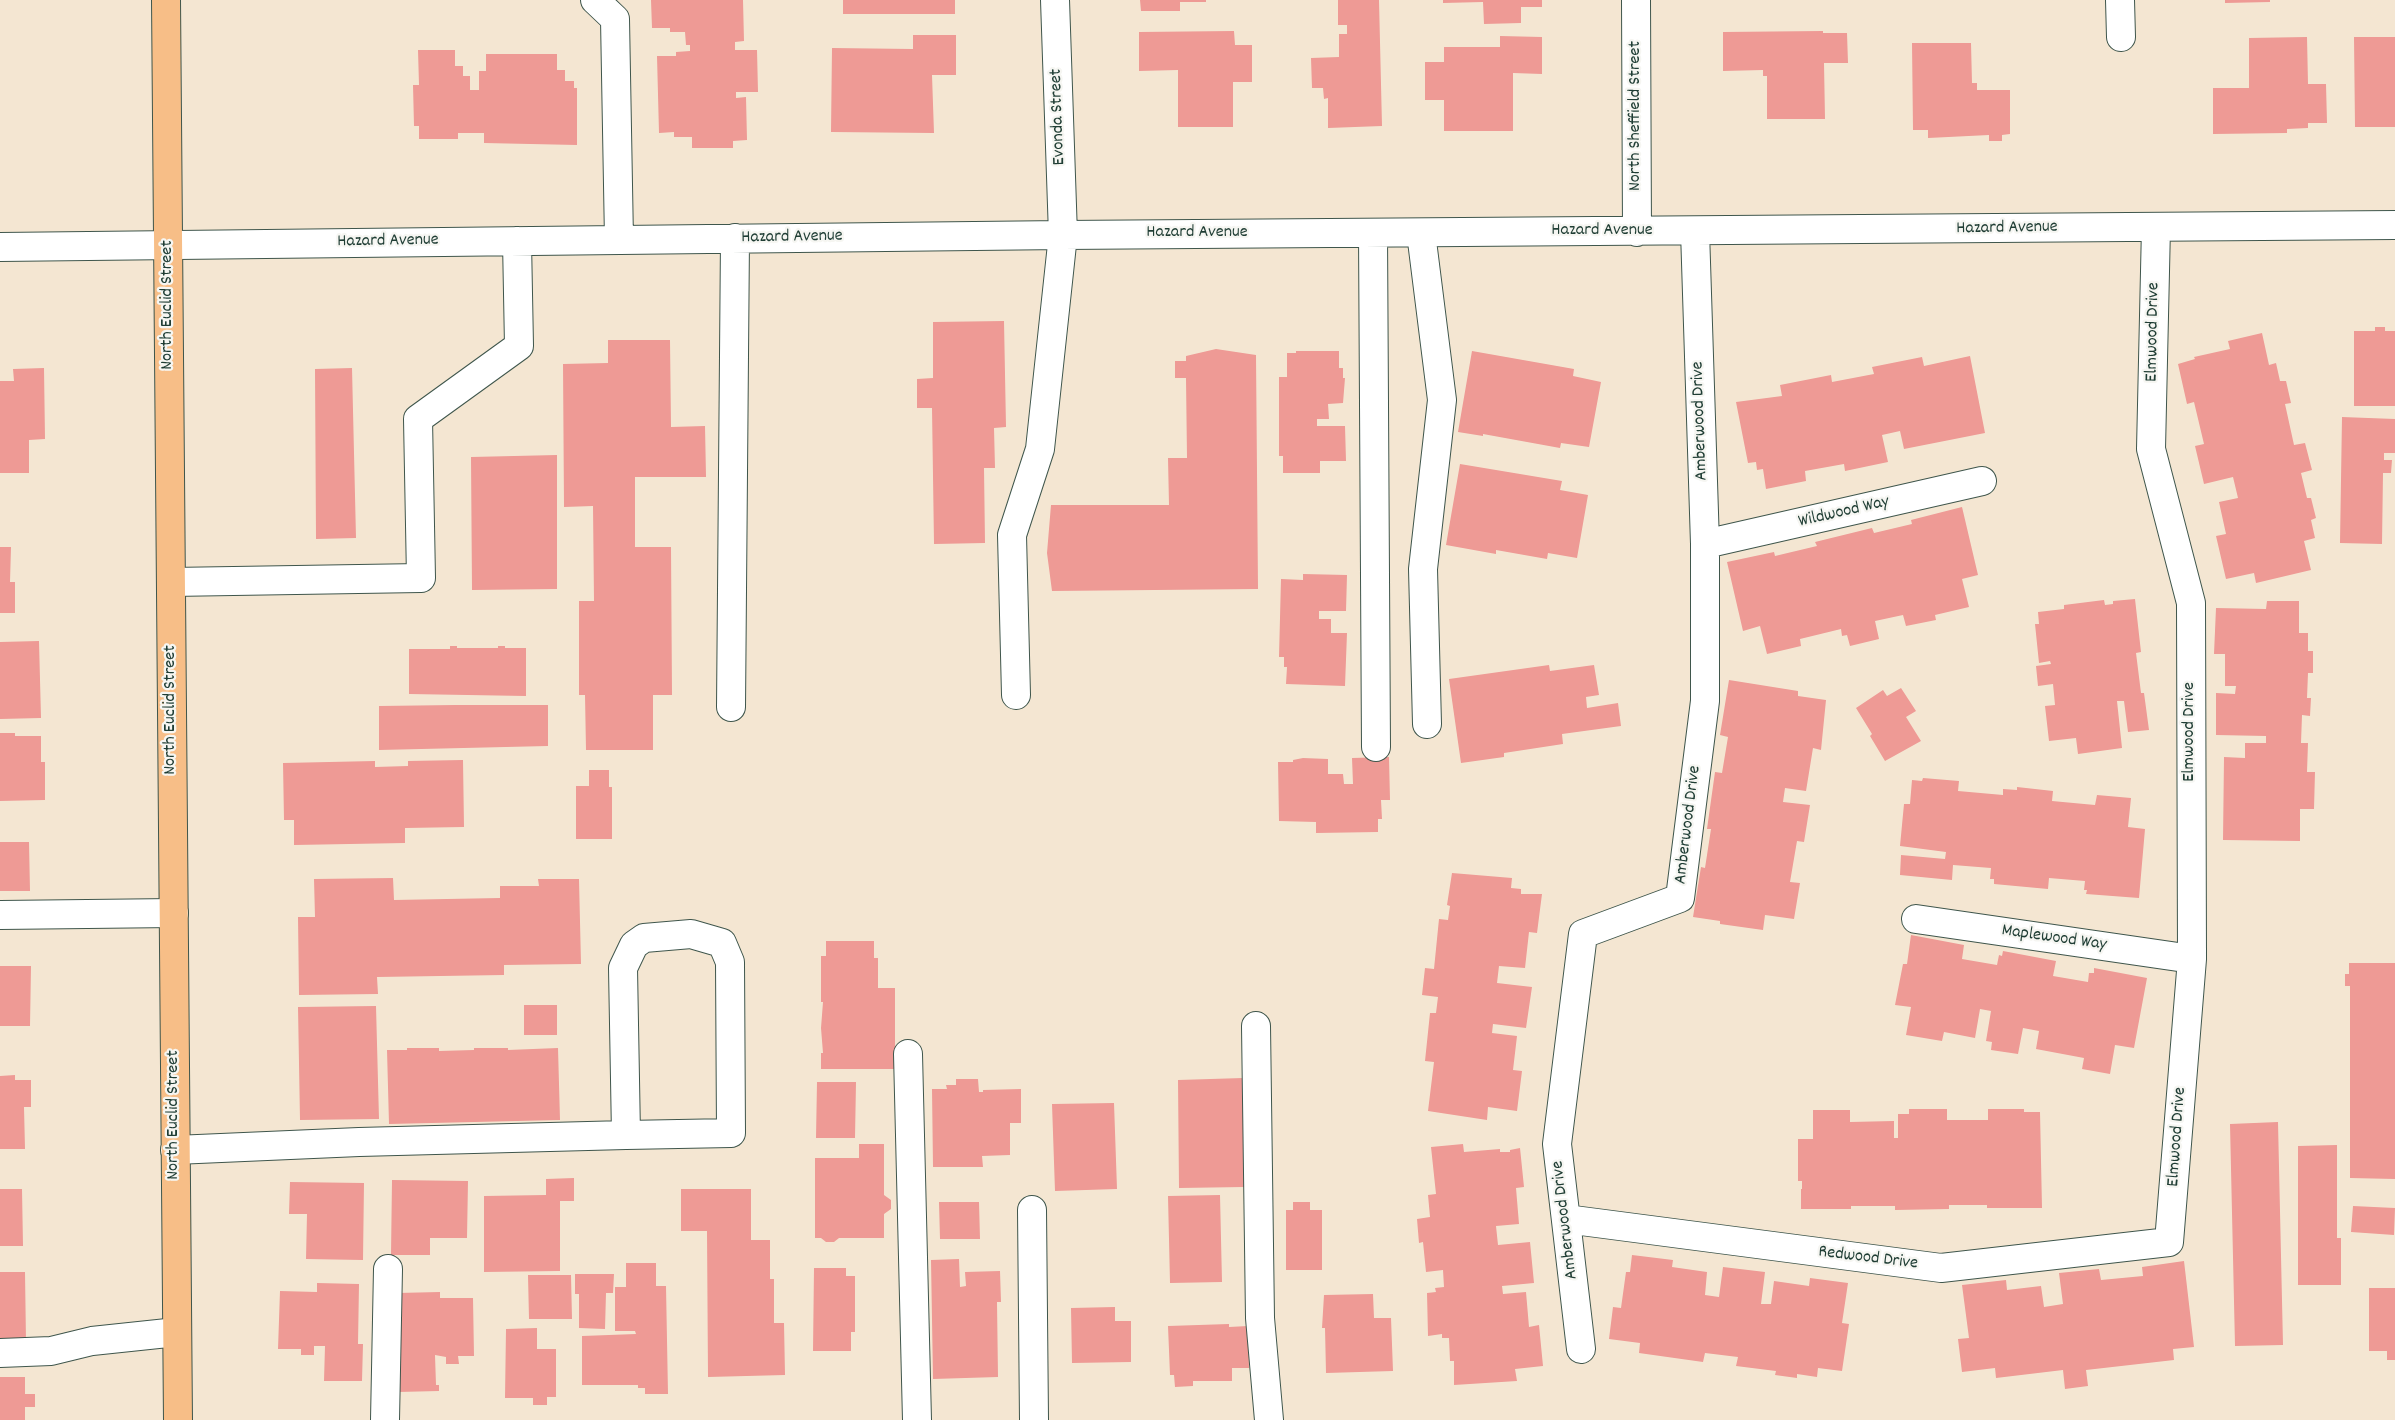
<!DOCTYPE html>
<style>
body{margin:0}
canvas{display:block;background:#f4e6d2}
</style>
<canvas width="2395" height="1420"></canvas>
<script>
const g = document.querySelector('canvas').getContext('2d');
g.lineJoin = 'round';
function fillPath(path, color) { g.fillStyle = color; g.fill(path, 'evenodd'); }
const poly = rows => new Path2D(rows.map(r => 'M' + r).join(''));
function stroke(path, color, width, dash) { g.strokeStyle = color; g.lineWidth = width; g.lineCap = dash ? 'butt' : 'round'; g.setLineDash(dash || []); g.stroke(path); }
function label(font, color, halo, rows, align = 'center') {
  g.font = font + ' Dekko,sans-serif'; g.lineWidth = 4.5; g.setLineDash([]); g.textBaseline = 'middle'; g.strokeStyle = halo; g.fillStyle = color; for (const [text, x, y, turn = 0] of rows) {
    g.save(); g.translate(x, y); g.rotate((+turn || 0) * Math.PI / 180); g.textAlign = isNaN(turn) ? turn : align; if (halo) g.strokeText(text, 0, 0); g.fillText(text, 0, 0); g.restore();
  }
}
fillPath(poly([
 [651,0,743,0,744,41,735,42,735,50,757,50,758,92,736,92,736,98,746,97,747,140,733,141,733,148,692,148,692,137,674,137,674,132,659,133,657,56,676,56,676,52,690,51,690,45,686,45,685,32,670,32,670,28,652,28],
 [843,0,955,0,955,14,843,14],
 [1140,0,1206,0,1206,2,1180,2,1180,11,1141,11],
 [1338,0,1379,0,1382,126,1328,128,1328,98,1324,99,1323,88,1312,88,1311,58,1339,57,1339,34,1347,34,1347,25,1338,25],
 [1443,0,1542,0,1542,7,1521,7,1521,23,1484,24,1483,2,1443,3],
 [2225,0,2270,0,2270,2,2225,3],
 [1234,31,1235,45,1252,45,1252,82,1233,82,1233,127,1178,127,1178,70,1139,71,1139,32],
 [1823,31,1823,33,1847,33,1848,63,1824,63,1825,119,1767,119,1767,76,1763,76,1763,70,1723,71,1723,32],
 [913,35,956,35,956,75,932,75,934,133,831,132,832,48,913,49],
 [1500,36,1542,37,1542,74,1513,73,1513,131,1444,131,1444,100,1425,100,1425,62,1444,62,1444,47,1500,47],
 [2307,37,2308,84,2326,84,2327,123,2308,123,2308,128,2287,129,2287,133,2213,134,2213,88,2249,88,2249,38],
 [2354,37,2395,37,2395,127,2355,127],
 [1912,43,1971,43,1972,83,1977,83,1977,90,2010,90,2010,134,2002,135,2002,141,1989,141,1989,135,1928,138,1928,130,1913,130],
 [418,50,455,50,455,66,463,66,463,76,470,76,470,90,479,90,479,71,486,71,486,54,557,54,557,70,565,70,565,81,574,81,574,88,577,88,577,145,484,143,484,133,458,133,458,139,419,139,419,126,414,126,413,85,419,85],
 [1004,321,1006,427,994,428,995,468,984,468,985,543,934,544,932,408,917,408,917,379,933,378,933,322],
 [2375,327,2385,327,2385,331,2395,331,2395,406,2354,406,2354,331,2375,331],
 [2262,333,2269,365,2276,363,2280,381,2286,381,2291,403,2285,404,2294,445,2305,443,2312,470,2301,473,2307,498,2311,498,2316,518,2311,520,2315,538,2304,541,2311,570,2256,583,2254,573,2226,579,2216,536,2226,534,2219,502,2238,498,2233,477,2204,484,2195,446,2204,444,2194,402,2187,404,2178,364,2195,359,2194,357,2230,349,2228,341],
 [608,340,670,340,671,427,705,426,706,477,635,477,635,547,671,547,672,695,653,695,653,750,586,750,585,695,579,695,579,601,594,601,593,506,564,507,563,364,608,363],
 [1216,349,1256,355,1258,589,1052,591,1047,553,1051,505,1169,505,1168,458,1187,458,1186,378,1175,378,1175,361,1186,361,1186,356],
 [1296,351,1339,351,1339,368,1343,368,1343,378,1345,378,1343,403,1328,404,1329,419,1317,419,1317,426,1345,426,1346,461,1320,461,1320,473,1283,473,1283,456,1279,456,1279,377,1287,377,1287,353,1296,353],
 [1472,351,1574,369,1573,376,1601,382,1589,447,1561,443,1560,448,1483,434,1483,436,1458,432],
 [1970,356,1985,433,1904,449,1900,431,1882,435,1888,462,1845,471,1844,464,1805,471,1806,481,1766,489,1763,469,1757,470,1756,462,1748,463,1736,402,1782,396,1780,385,1831,375,1832,382,1874,374,1872,367,1922,357,1924,366],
 [44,368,45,439,29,440,29,473,0,473,0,381,14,381,13,369],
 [352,368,356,538,316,539,315,369],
 [2342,417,2395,419,2395,453,2384,453,2384,460,2392,460,2391,473,2383,473,2382,544,2340,543],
 [557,455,557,589,472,590,471,457],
 [1460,464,1562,481,1560,490,1588,495,1577,558,1548,553,1547,559,1496,550,1496,554,1446,545],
 [1962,507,1978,575,1962,579,1969,607,1935,615,1936,620,1906,626,1903,615,1875,621,1879,639,1850,646,1847,635,1842,636,1841,629,1800,639,1801,646,1767,654,1760,626,1743,631,1727,562,1774,552,1775,556,1817,546,1815,542,1872,528,1874,533,1912,524,1911,520],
 [0,547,11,547,10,582,15,582,15,613,0,613],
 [1303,574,1347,575,1346,611,1319,611,1319,619,1331,619,1331,633,1347,633,1345,686,1286,684,1287,667,1284,667,1284,657,1279,657,1281,579,1303,580],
 [2135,599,2141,652,2136,653,2141,693,2144,693,2149,730,2128,732,2124,701,2117,701,2122,748,2078,754,2076,738,2049,741,2045,706,2055,705,2053,684,2038,686,2036,666,2051,664,2050,661,2039,663,2035,624,2039,624,2038,612,2064,609,2064,605,2104,600,2105,605,2113,604,2113,601],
 [2267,601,2299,601,2299,633,2308,633,2308,651,2313,651,2313,673,2308,673,2307,698,2311,698,2310,716,2302,715,2301,743,2308,743,2307,772,2315,772,2314,809,2300,809,2300,841,2223,840,2224,757,2245,758,2245,743,2266,743,2266,736,2216,735,2216,693,2235,694,2236,686,2225,686,2225,654,2214,654,2216,608,2266,609],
 [39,641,41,718,0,719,0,642],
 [450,646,457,646,457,648,498,648,498,646,505,646,505,648,526,648,526,696,409,694,409,649,450,649],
 [1549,665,1550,671,1594,665,1599,695,1586,697,1587,708,1618,703,1621,726,1562,734,1563,744,1504,753,1504,757,1461,763,1449,679],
 [1729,680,1798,691,1798,696,1826,700,1821,750,1813,748,1806,791,1785,788,1783,802,1810,805,1804,842,1797,841,1790,882,1800,883,1794,919,1765,915,1763,930,1720,924,1720,921,1693,917,1701,867,1705,868,1711,829,1707,829,1715,772,1722,773,1728,737,1720,735],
 [1901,688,1916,711,1906,717,1921,741,1885,761,1870,736,1872,734,1856,708,1883,690,1887,696],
 [455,705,548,705,548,746,379,750,379,706],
 [0,733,15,733,15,736,41,736,41,762,45,762,45,800,0,801],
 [1389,757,1390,800,1381,800,1382,819,1378,819,1378,832,1316,833,1316,822,1279,821,1278,762,1293,762,1293,760,1303,758,1328,759,1328,774,1343,774,1344,784,1353,784,1352,758],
 [463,760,464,827,405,828,405,843,294,845,294,820,284,820,283,763,375,761,375,767,408,766,408,761],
 [589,770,609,770,609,787,612,787,612,839,576,839,576,786,589,786],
 [1923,778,1959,781,1958,791,2003,795,2003,789,2017,790,2017,787,2053,791,2052,801,2095,805,2097,795,2131,798,2128,827,2145,829,2139,898,2086,894,2087,890,2084,890,2085,881,2049,878,2048,889,1994,884,1994,879,1990,879,1991,868,1953,865,1952,880,1900,875,1901,855,1945,859,1946,852,1900,846,1904,804,1910,804,1912,780,1922,781],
 [0,842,29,842,30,891,0,891],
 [1452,873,1512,878,1511,888,1521,889,1521,894,1542,894,1537,933,1529,932,1525,968,1499,966,1497,983,1532,987,1526,1028,1493,1024,1492,1033,1517,1036,1513,1070,1522,1071,1517,1111,1488,1107,1487,1120,1428,1111,1434,1062,1425,1061,1430,1013,1436,1013,1438,997,1422,995,1425,968,1434,969,1439,919,1448,920,1450,906,1447,905],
 [393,878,394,900,500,898,500,886,539,886,538,879,579,879,581,964,504,965,504,975,377,977,378,994,299,995,298,917,315,917,314,879],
 [1911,935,1964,945,1962,959,1997,965,1999,955,2002,956,2003,951,2056,961,2053,976,2088,982,2089,973,2094,973,2094,968,2147,978,2134,1048,2115,1045,2110,1074,2082,1069,2084,1058,2036,1049,2039,1031,2023,1028,2018,1054,1991,1050,1992,1042,1986,1041,1991,1011,1980,1009,1975,1038,1944,1032,1942,1041,1906,1035,1911,1007,1895,1005,1903,964,1907,964],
 [826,941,874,941,874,958,878,958,878,988,895,988,895,1069,821,1069,821,1053,823,1053,821,1028,823,1002,821,1002,821,956,826,956],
 [2349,963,2395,963,2395,1179,2350,1178,2350,986,2345,986,2345,974,2349,974],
 [0,966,31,966,30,1026,0,1026],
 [524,1005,557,1005,557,1035,524,1035],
 [376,1006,379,1119,300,1120,298,1007],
 [407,1048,439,1048,439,1051,474,1050,474,1048,508,1048,508,1050,558,1048,560,1120,389,1124,387,1050,407,1050],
 [15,1075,15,1080,31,1080,31,1107,24,1107,25,1149,0,1149,0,1076],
 [1243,1078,1244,1187,1179,1188,1178,1080],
 [956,1079,978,1079,979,1092,983,1092,983,1090,1021,1089,1021,1123,1010,1123,1010,1155,982,1156,983,1167,933,1167,932,1089,947,1089,946,1085,956,1085],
 [817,1082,856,1082,855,1138,816,1138],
 [1114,1103,1117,1189,1055,1191,1052,1104],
 [1909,1109,1947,1109,1947,1120,1988,1120,1988,1109,2024,1109,2024,1112,2040,1112,2042,1208,1987,1208,1987,1205,1949,1205,1949,1209,1895,1210,1895,1206,1851,1206,1851,1209,1801,1209,1801,1189,1802,1189,1802,1181,1798,1181,1798,1139,1813,1139,1813,1110,1850,1110,1850,1122,1894,1121,1894,1138,1898,1138,1898,1114,1909,1114],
 [2278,1122,2283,1345,2235,1346,2230,1124],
 [859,1144,884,1144,884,1195,891,1200,891,1209,884,1214,884,1238,839,1238,834,1242,826,1242,821,1238,815,1238,815,1158,859,1158],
 [1463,1144,1464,1152,1500,1149,1500,1152,1510,1152,1510,1150,1520,1148,1524,1187,1516,1188,1519,1224,1496,1226,1498,1245,1530,1242,1534,1283,1502,1286,1503,1294,1526,1292,1529,1327,1539,1325,1543,1366,1515,1369,1517,1381,1454,1385,1454,1361,1450,1361,1449,1338,1442,1338,1442,1334,1428,1336,1427,1293,1436,1292,1435,1288,1444,1287,1443,1270,1426,1272,1423,1242,1419,1243,1417,1219,1430,1217,1428,1195,1436,1194,1431,1147],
 [2337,1145,2337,1238,2341,1238,2341,1285,2298,1285,2298,1146],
 [574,1178,574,1201,560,1201,560,1271,484,1272,484,1196,546,1195,546,1179],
 [392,1180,468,1181,467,1238,430,1238,430,1255,391,1255],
 [290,1182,364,1183,363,1260,306,1259,307,1214,289,1214],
 [0,1189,22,1189,23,1246,0,1246],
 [681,1189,751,1189,751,1240,770,1240,770,1279,774,1279,774,1323,784,1323,785,1375,708,1377,707,1231,681,1231],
 [1220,1195,1222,1282,1170,1283,1168,1196],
 [939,1202,979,1202,980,1239,940,1239],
 [1293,1202,1310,1202,1310,1210,1322,1210,1322,1270,1286,1270,1286,1210,1293,1210],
 [2353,1206,2395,1208,2394,1235,2351,1232],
 [1632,1255,1673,1260,1672,1267,1707,1272,1705,1295,1719,1297,1723,1267,1765,1272,1761,1304,1771,1304,1774,1281,1809,1286,1810,1278,1848,1283,1842,1323,1849,1324,1842,1371,1818,1368,1817,1377,1797,1374,1797,1378,1775,1375,1776,1371,1736,1366,1738,1357,1705,1353,1703,1362,1639,1353,1640,1343,1609,1339,1613,1307,1621,1308,1626,1272,1630,1272],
 [959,1259,960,1287,966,1286,965,1272,1000,1271,1001,1302,997,1302,998,1377,933,1379,931,1260],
 [2184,1261,2194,1347,2173,1349,2174,1360,2086,1370,2088,1386,2065,1389,2063,1370,1996,1378,1995,1368,1962,1372,1958,1339,1969,1338,1962,1285,2006,1280,2007,1290,2041,1286,2044,1307,2063,1304,2059,1273,2099,1269,2101,1280,2143,1276,2142,1267],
 [626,1263,656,1263,656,1286,666,1286,668,1394,645,1394,645,1388,638,1388,638,1385,582,1385,582,1336,636,1334,635,1331,615,1331,615,1287,626,1287],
 [814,1268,846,1268,846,1276,855,1276,855,1332,851,1332,851,1351,813,1351],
 [0,1272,25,1272,26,1342,0,1342],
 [575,1274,614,1274,613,1293,606,1293,605,1329,579,1328,579,1294,575,1294],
 [528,1275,571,1275,572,1319,529,1319],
 [317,1283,359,1284,358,1344,363,1344,362,1381,324,1381,325,1346,314,1346,314,1355,301,1355,301,1349,278,1349,280,1291,317,1292],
 [2369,1288,2395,1288,2395,1360,2387,1360,2387,1351,2369,1351],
 [440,1292,440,1298,473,1298,474,1356,458,1356,459,1364,446,1364,446,1357,435,1355,436,1385,439,1385,439,1391,398,1392,397,1293],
 [1373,1294,1374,1318,1391,1318,1393,1371,1326,1373,1325,1328,1322,1328,1324,1295],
 [1115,1307,1115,1321,1131,1321,1131,1362,1072,1363,1071,1308],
 [1229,1324,1229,1327,1248,1326,1249,1368,1232,1368,1232,1381,1193,1381,1193,1386,1175,1387,1174,1375,1170,1375,1168,1326],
 [537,1328,537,1349,556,1349,556,1397,547,1397,547,1405,533,1405,533,1398,505,1398,506,1329],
 [0,1377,25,1377,25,1394,35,1394,35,1407,25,1407,25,1420,0,1420]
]), '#ee9a95');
const minor = poly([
 [595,0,615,19,619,240],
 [1636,0,1637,232],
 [2120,0,2121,37],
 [1373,233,1376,747],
 [1421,233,1442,400,1423,569,1427,724],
 [0,247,1063,235,2395,225],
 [1705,544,1982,481],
 [171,582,421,578,418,419,519,346,517,241],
 [1016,695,1012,535,1040,449,1063,235,1055,0],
 [731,707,735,238],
 [0,915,174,913],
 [1916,919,2192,959],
 [1256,1026,1260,1318,1269,1420],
 [908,1054,917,1420],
 [175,1150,359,1142,626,1135,731,1133,730,962,722,943,691,934,644,938,634,945,623,968,626,1135],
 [1032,1210,1034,1420],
 [1566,1219,1941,1268,2169,1242,2192,959,2191,603,2151,449,2156,227],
 [1581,1349,1557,1144,1583,934,1680,898,1705,701,1705,544,1695,231],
 [0,1353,51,1351,92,1341,177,1332],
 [385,1420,388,1269]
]);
const major = poly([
 [166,0,178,1420]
]);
stroke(minor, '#3f564c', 30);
stroke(major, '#3f564c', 30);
stroke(minor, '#fff', 28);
stroke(major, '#f7be87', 28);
label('18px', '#1f3d34', '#f6f6f2', [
 ["North Sheffield Street",1637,116,-90],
 ["Evonda Street",1059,117,-92],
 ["Hazard Avenue",2007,229,-1],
 ["Hazard Avenue",1602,232],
 ["Hazard Avenue",1197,234],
 ["Hazard Avenue",792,238,-1],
 ["Hazard Avenue",388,242,-1],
 ["North Euclid Street",169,305,-90],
 ["Elmwood Drive",2154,332,-89],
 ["Amberwood Drive",1701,421,-92],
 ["Wildwood Way",1844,513,-13],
 ["North Euclid Street",172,710,-90],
 ["Elmwood Drive",2191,732,-90],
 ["Amberwood Drive",1689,825,-83],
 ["Maplewood Way",2054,939,8],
 ["North Euclid Street",175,1115,-90],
 ["Elmwood Drive",2178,1137,-86],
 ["Amberwood Drive",1566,1220,-97],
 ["Redwood Drive",1868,1259,7]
]);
</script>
